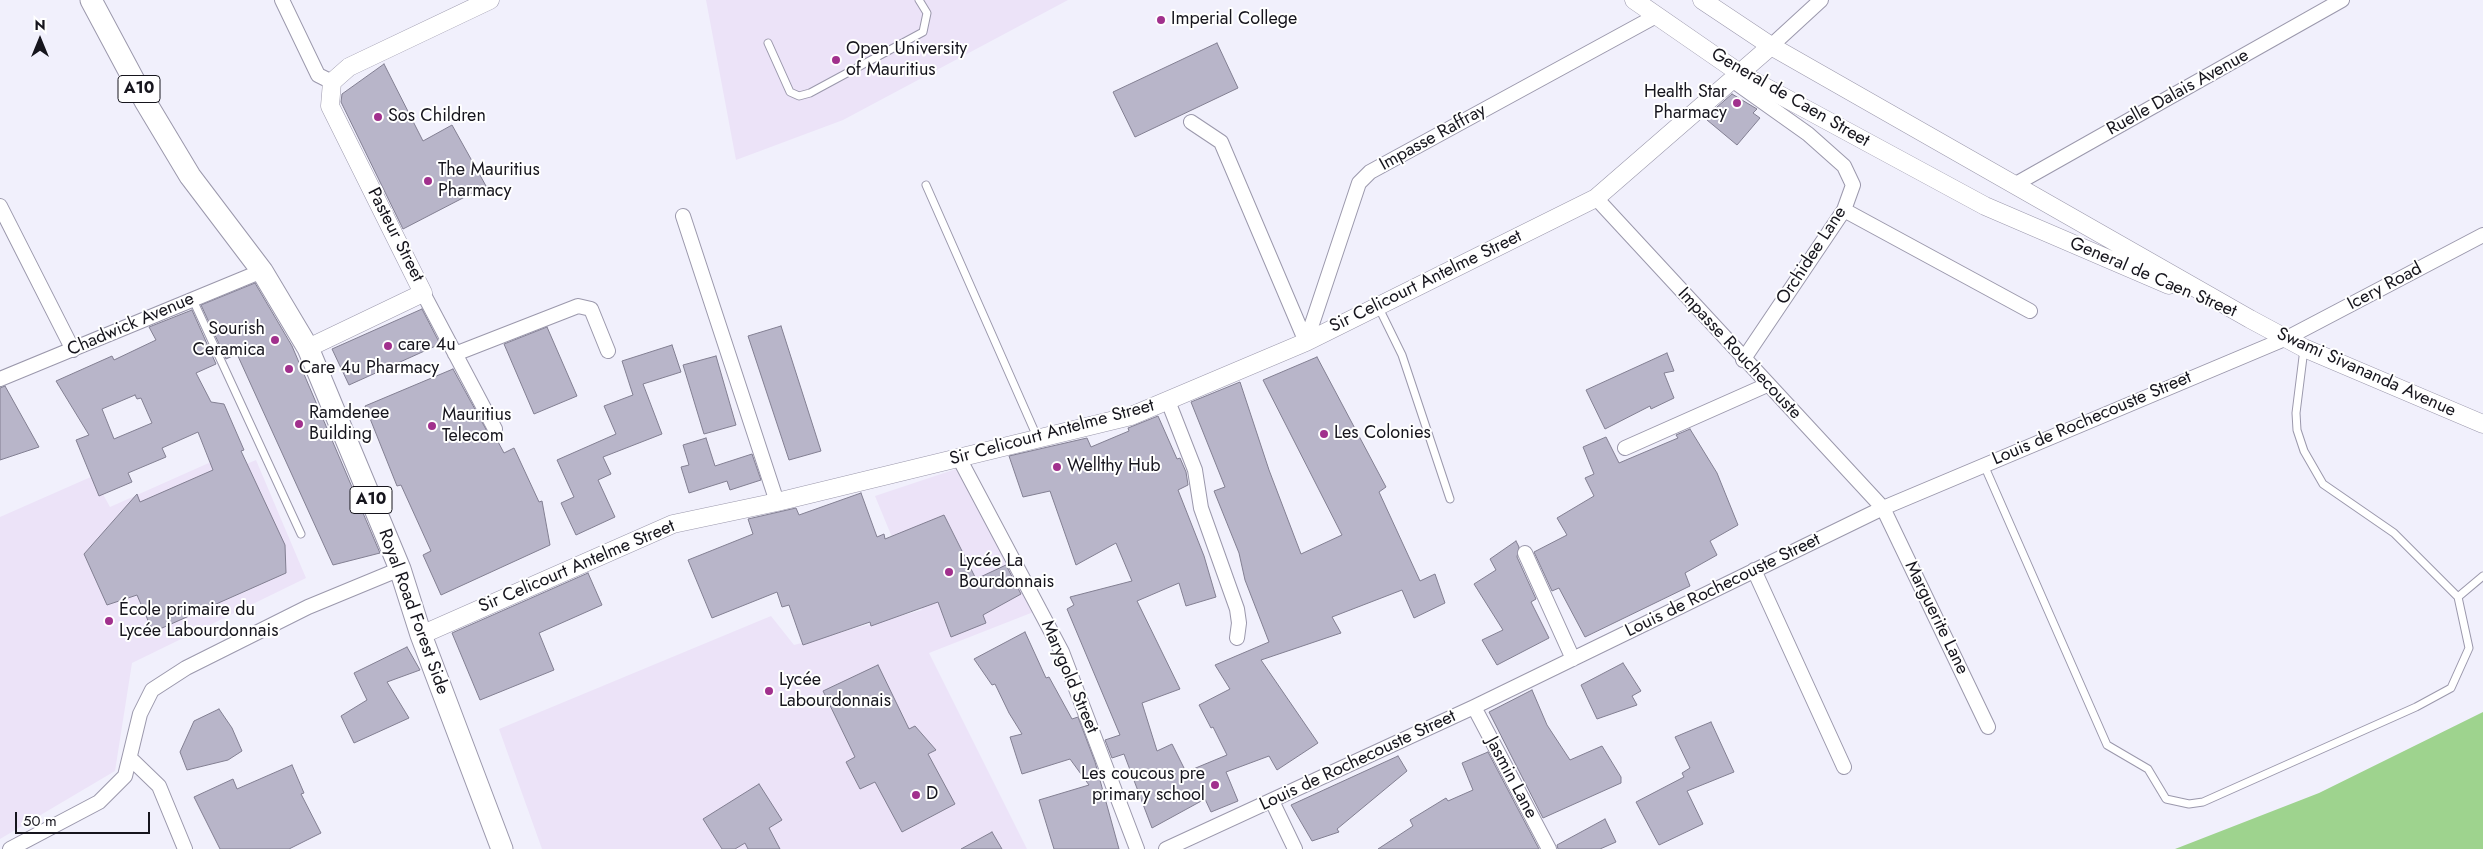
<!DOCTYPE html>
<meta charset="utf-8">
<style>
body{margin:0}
#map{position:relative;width:2483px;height:849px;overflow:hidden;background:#f1f0fc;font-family:Jost,sans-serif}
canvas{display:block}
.north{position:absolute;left:15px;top:15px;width:50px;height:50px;-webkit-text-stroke:4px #fff;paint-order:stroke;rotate:0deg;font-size:14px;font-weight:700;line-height:20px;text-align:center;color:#16151d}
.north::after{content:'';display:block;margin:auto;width:18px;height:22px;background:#16151d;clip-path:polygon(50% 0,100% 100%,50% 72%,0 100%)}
.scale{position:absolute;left:15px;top:812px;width:135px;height:22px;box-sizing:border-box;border:2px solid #16151d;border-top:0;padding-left:6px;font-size:15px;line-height:18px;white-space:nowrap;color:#16151d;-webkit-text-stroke:4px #fff;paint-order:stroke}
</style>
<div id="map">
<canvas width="2483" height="849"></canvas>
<div class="north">N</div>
<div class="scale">50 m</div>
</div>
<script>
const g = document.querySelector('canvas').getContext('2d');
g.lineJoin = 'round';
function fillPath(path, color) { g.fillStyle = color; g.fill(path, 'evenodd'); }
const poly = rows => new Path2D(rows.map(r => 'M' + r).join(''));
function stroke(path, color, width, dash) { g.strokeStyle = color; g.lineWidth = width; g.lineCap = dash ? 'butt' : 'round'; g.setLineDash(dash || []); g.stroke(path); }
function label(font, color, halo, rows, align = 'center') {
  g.font = font + ' Jost,sans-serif'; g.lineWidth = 4; g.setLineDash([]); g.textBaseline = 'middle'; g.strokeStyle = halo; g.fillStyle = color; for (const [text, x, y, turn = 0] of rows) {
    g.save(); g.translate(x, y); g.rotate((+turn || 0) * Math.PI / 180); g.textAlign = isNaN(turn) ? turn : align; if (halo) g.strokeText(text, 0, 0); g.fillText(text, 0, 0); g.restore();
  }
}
fillPath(poly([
 [706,0,1068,0,843,120,736,160],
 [256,460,306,578,132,663,115,771,0,839,0,517,93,476,110,507,211,462,218,476],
 [959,468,1036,611,929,653,1027,849,542,849,499,729,771,616,794,645,922,610,875,496]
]), '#ece3f8');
fillPath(poly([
 [2483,712,2483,849,2175,849,2319,793]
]), '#9ed38e');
const building = poly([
 [1217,43,1238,88,1135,137,1113,92,1217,43],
 [384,64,423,141,452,125,486,186,403,229,341,102,342,94,384,64],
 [1732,94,1757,109,1753,113,1760,118,1737,145,1707,120,1717,107,1732,94],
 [255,283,292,346,380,553,333,565,237,354,226,359,201,305,255,283],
 [422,309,440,344,349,385,332,349,422,309],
 [192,310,216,364,196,373,211,402,224,404,244,450,241,451,285,545,286,573,153,632,137,595,107,605,84,554,137,494,140,502,213,470,198,432,162,448,166,457,128,473,132,482,99,496,76,440,89,435,56,381,112,356,114,360,156,340,149,327,192,310],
 [135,395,137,399,141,398,152,423,114,439,102,409,135,395],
 [781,326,821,451,789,460,748,336,781,326],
 [547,327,577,396,534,414,504,344,547,327],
 [672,345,681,372,643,384,662,434,603,457,611,474,598,480,615,517,576,535,561,503,574,497,557,460,616,434,604,406,633,395,622,361,672,345],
 [1667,353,1674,371,1664,373,1674,398,1651,409,1650,406,1605,429,1586,390,1667,353],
 [716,356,736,425,704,434,683,365,716,356],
 [1317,357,1386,487,1379,492,1420,581,1435,574,1445,603,1414,618,1402,590,1332,617,1341,633,1261,660,1318,743,1277,770,1269,756,1226,772,1238,801,1211,812,1205,799,1152,828,1124,754,1112,758,1105,740,1120,735,1067,609,1074,605,1070,597,1132,581,1116,543,1076,565,1050,491,1023,497,1009,456,1087,438,1091,447,1129,431,1128,428,1158,416,1177,459,1180,458,1186,472,1188,485,1178,490,1204,556,1216,597,1186,606,1179,583,1137,601,1180,689,1142,703,1157,751,1172,744,1186,772,1227,755,1213,727,1211,728,1199,705,1230,689,1215,665,1269,642,1245,580,1239,553,1214,491,1225,487,1191,402,1240,382,1269,470,1301,554,1342,535,1263,380,1317,357],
 [453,369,488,433,496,438,504,453,514,448,539,502,542,501,550,545,441,595,423,555,431,551,401,485,397,486,365,406,453,369],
 [5,386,39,447,0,460,0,388,5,386],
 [1690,429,1717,473,1738,525,1710,541,1717,555,1685,573,1690,586,1585,637,1559,588,1552,591,1534,552,1567,535,1557,518,1594,496,1585,478,1594,474,1583,447,1606,437,1619,463,1678,438,1676,435,1690,429],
 [706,438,715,466,752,454,761,480,730,490,727,481,689,493,681,467,689,465,683,445,706,438],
 [861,493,877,537,884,534,885,539,944,515,976,579,1006,565,1021,594,983,615,986,623,951,637,938,602,871,626,870,622,803,645,789,605,782,607,777,592,712,618,688,560,753,534,748,519,796,508,799,515,861,493],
 [1516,541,1519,547,1517,557,1536,599,1531,602,1549,638,1497,665,1482,640,1503,630,1474,584,1496,570,1490,559,1516,541],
 [588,573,602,605,539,633,554,670,480,700,452,633,588,573],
 [1025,632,1046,678,1049,677,1072,719,1078,717,1095,762,1119,849,1054,849,1039,800,1089,785,1070,759,1022,774,1010,737,1022,734,1009,713,995,684,992,685,974,659,1025,632],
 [407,647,420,670,387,682,409,718,354,743,341,716,367,700,354,673,407,647],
 [1623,663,1641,691,1632,696,1637,705,1597,719,1581,685,1623,663],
 [878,665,909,729,915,726,936,750,928,754,955,804,902,832,875,782,860,789,846,762,855,757,823,691,878,665],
 [1532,690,1547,725,1570,760,1602,746,1621,777,1621,783,1543,818,1489,712,1532,690],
 [219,709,232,728,242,751,228,760,187,770,180,752,194,721,219,709],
 [1711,722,1734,772,1687,791,1703,824,1659,845,1636,802,1684,777,1682,773,1690,768,1675,737,1711,722],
 [1488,752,1539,849,1378,849,1413,826,1410,820,1446,798,1448,801,1473,790,1462,763,1488,752],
 [1398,756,1407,771,1337,829,1339,832,1312,841,1291,805,1398,756],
 [292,765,304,793,301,794,321,833,289,849,220,849,194,797,233,779,237,789,292,765],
 [759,784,782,820,769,828,780,849,748,849,745,843,735,849,722,849,703,819,759,784],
 [1605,819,1616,842,1600,849,1558,849,1557,845,1605,819],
 [992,832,1002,849,961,849,992,832]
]);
fillPath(building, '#b8b5c9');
stroke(building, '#827f92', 1);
const service = poly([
 [768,43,790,92,799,96,810,93,923,32,927,13,919,0],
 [926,185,1038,439],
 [193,300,301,534],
 [1378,306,1402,355,1450,499],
 [1984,465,2107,745,2148,769,2166,799,2189,804,2203,802,2416,707,2451,688,2469,648,2458,597,2394,533,2323,484,2304,451,2297,430,2296,413,2304,349],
 [2458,597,2483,576]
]);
const minor = poly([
 [282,0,318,75,332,82],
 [1771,46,1821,0],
 [1732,80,1808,134,1844,166,1853,185,1844,210,1743,360],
 [1191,122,1221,142,1306,342],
 [2014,185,2342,0],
 [1596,198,1883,508,1988,727],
 [0,206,73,350],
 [1844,210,2030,311],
 [683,216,777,502],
 [423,293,495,429],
 [1306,342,1359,183,1370,172,1656,16],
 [455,354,578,306,591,309,608,351],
 [0,379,262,271],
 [1168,401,1195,470,1201,508,1237,609,1239,623,1237,638],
 [1625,448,1767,385],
 [959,458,1062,652,1137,849],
 [1525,553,1573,659],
 [1754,570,1844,767],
 [1474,707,1549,849],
 [130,758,159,786,185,849],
 [1272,801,1295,849],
 [10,849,99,802,125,776,140,714,152,690,186,668,308,607,400,569],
 [1166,849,1474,707,1883,508,2287,338,2483,235]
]);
const tertiary = poly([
 [1634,0,1741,74,1985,206,2169,285],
 [1702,0,1771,46,2250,319,2304,348,2483,424],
 [308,348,423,293,330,106,332,82,349,67,490,0],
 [421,635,673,524,777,502,1131,416,1306,342,1596,198,1771,46]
]);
const primary = poly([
 [91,0,145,101,190,176,262,271,308,348,400,569,421,635,502,849]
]);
stroke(service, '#9b98ac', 9);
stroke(minor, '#9b98ac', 16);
stroke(tertiary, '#9b98ac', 19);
stroke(primary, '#9b98ac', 23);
stroke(service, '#fff', 7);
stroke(minor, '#fff', 14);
stroke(tertiary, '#fff', 18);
stroke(primary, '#fff', 21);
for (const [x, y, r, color] of [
 [1161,20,5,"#a1308d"],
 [836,60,5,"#a1308d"],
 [1737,103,5,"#a1308d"],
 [378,117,5,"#a1308d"],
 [428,181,5,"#a1308d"],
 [275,340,5,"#a1308d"],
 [388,346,5,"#a1308d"],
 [289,369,5,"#a1308d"],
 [299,424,5,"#a1308d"],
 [432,426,5,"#a1308d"],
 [1324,434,5,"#a1308d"],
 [1057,467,5,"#a1308d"],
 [949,572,5,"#a1308d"],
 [109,621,5,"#a1308d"],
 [769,691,5,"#a1308d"],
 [1215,785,5,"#a1308d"],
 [916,795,5,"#a1308d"]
]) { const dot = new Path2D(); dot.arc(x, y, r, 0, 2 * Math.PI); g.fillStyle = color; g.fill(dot); stroke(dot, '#fff', 2); }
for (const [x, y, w] of [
 [139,89,42],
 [371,500,42]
]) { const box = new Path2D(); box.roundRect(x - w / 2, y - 13.5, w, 27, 4); g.fillStyle = '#fff'; g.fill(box); stroke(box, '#16151d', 1); }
label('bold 16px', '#16151d', null, [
 ["A10",139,89],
 ["A10",371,500]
]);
label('18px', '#16151d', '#fff', [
 ["Imperial College",1171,20],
 ["Open University",846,50],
 ["of Mauritius",846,71],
 ["Health Star",1727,93,"right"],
 ["Pharmacy",1727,114,"right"],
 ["Sos Children",388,117],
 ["The Mauritius",438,171],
 ["Pharmacy",438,192],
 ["Sourish",265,330,"right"],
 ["Ceramica",265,351,"right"],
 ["care 4u",398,346],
 ["Care 4u Pharmacy",299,369],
 ["Ramdenee",309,414],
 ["Building",309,435],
 ["Mauritius",442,416],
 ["Telecom",442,437],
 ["Les Colonies",1334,434],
 ["Wellthy Hub",1067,467],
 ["Lycée La",959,562],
 ["Bourdonnais",959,583],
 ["École primaire du",119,611],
 ["Lycée Labourdonnais",119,632],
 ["Lycée",779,681],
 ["Labourdonnais",779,702],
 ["Les coucous pre",1205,775,"right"],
 ["primary school",1205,796,"right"],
 ["D",926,795]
], 'left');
label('18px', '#16151d', '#fff', [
 ["Ruelle Dalais Avenue",2178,93,-29],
 ["General de Caen Street",1790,98,30],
 ["Impasse Raffray",1433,138,-29],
 ["Pasteur Street",395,235,63],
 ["Orchidee Lane",1812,256,-57],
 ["General de Caen Street",2153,278,23],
 ["Sir Celicourt Antelme Street",1426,282,-26],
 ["Icery Road",2385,287,-28],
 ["Chadwick Avenue",131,325,-23],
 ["Impasse Rouchecouste",1739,354,47],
 ["Swami Sivananda Avenue",2366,373,24],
 ["Louis de Rochecouste Street",2092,419,-23],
 ["Sir Celicourt Antelme Street",1052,433,-15],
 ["Sir Celicourt Antelme Street",577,567,-23],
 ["Louis de Rochecouste Street",1723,586,-26],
 ["Royal Road Forest Side",413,612,70],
 ["Marguerite Lane",1936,618,64],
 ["Marygold Street",1069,677,67],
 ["Louis de Rochecouste Street",1358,761,-25],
 ["Jasmin Lane",1511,778,62]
]);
</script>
